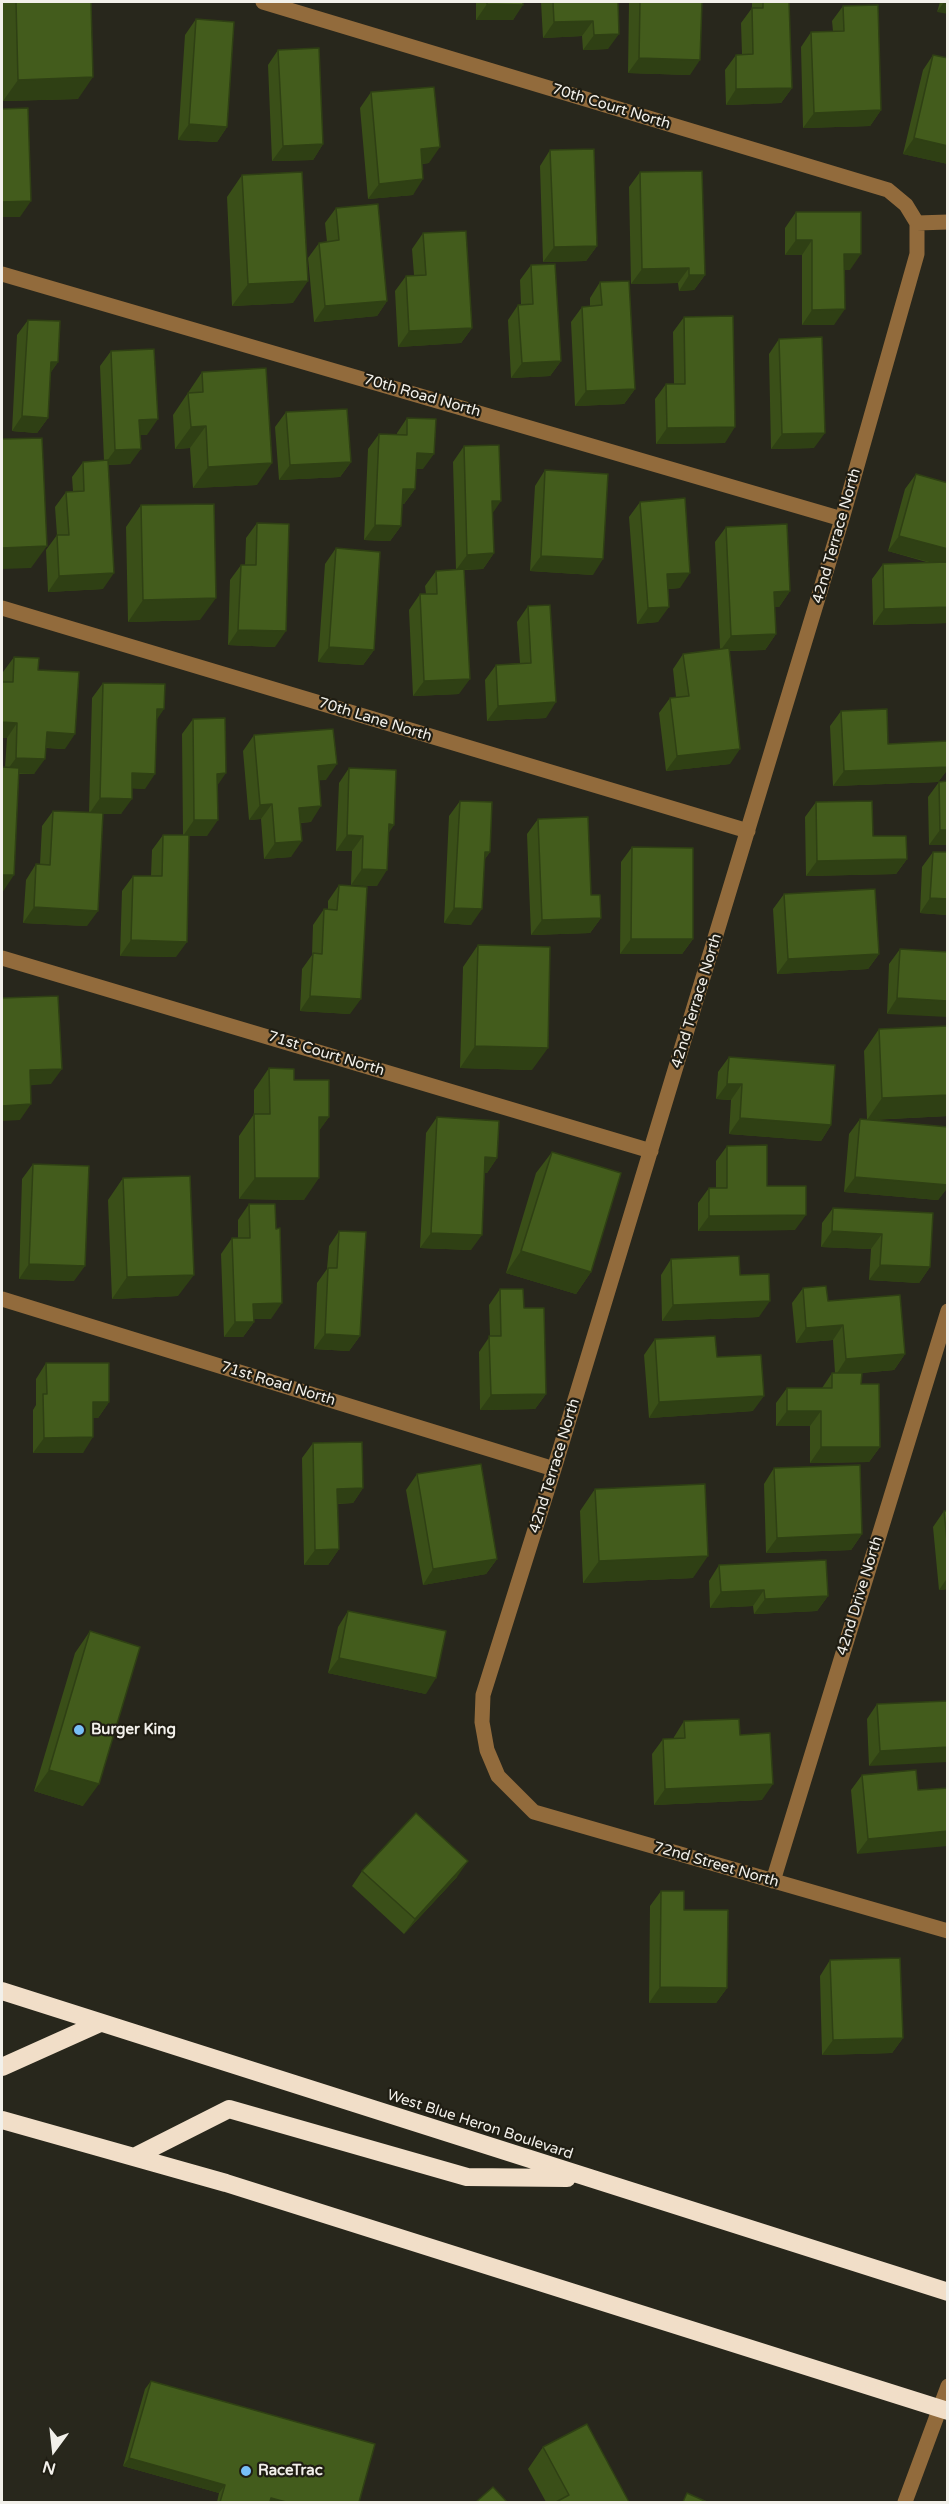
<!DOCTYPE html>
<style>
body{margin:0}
#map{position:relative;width:949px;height:2504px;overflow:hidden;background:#28271c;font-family:"Varela Round",sans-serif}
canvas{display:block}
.frame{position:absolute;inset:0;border:3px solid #f2f0ea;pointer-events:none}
.north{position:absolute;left:24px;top:2420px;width:60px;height:60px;-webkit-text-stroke:4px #1f1d13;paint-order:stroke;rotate:195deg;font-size:16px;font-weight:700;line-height:24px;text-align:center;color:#f2f0ea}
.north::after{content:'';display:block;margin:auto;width:21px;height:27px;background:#f2f0ea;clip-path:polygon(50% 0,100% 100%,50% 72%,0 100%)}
</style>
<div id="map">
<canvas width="949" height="2504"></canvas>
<div class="frame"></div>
<div class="north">N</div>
</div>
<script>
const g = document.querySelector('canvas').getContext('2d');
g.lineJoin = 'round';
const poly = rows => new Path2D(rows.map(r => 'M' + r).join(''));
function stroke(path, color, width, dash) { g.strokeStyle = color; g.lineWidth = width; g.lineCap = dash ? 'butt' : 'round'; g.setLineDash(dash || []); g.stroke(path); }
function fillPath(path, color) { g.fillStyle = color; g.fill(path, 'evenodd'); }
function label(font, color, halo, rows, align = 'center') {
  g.font = font + ' "Varela Round",sans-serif'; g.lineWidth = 4.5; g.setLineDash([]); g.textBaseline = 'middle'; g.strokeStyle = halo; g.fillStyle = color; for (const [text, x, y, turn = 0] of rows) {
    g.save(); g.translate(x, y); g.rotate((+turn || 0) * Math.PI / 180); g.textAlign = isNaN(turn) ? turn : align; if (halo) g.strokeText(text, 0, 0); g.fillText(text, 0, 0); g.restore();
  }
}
stroke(poly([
 [263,2,888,190,906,205,917,223,948,222],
 [917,223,917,254,842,519,554,1469,483,1695,482,1722,487,1750,498,1776,534,1812,948,1931],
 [2,274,842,519],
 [2,608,748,831],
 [2,958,651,1151],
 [2,1299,554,1469],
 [773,1881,948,1311],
 [905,2502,948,2386]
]), '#926b3c', 15);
stroke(poly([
 [2,1991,948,2292],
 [2,2067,100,2023],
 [2,2120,226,2183,948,2411],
 [134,2157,229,2109,467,2177,567,2178]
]), '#f1dec8', 18);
fillPath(poly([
 [2,2,91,2,78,99,3,101,2,53],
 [476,2,523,2,513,20,476,20],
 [541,2,618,2,608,49,583,50,582,36,543,38],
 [629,2,702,2,690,75,628,73],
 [752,2,789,2,792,88,781,103,726,105,725,70,736,55,742,54,741,23,752,8],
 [940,2,948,2,937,12],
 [843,6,881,110,870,126,803,128,801,47,811,32,833,31,832,21],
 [196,19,227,127,217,142,178,140,185,35],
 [278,50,323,144,313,160,272,161,268,65],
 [933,55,948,58,948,164,903,154,923,70],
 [371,92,429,163,422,164,413,195,368,199,360,108],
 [550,150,597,246,586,261,543,262,540,166],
 [640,172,705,275,694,290,679,291,678,283,631,284,629,187],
 [242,175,293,303,232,306,227,197],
 [336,208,387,301,377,316,314,322,308,258,319,243,327,242,325,223],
 [796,212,850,270,844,270,834,325,802,325,802,255,785,255,785,228],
 [423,233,472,328,461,343,398,347,395,291,406,276,414,275,412,249],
 [531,265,561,361,550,376,511,378,508,320,518,305,521,304,520,280],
 [600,282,635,389,624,404,575,406,571,322,582,307,590,306,590,298],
 [684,317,725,443,656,444,655,399,666,384,674,384,673,332],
 [28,320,58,362,50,373,48,418,37,433,12,431,17,335],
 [779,339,814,448,771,449,769,354],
 [111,351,147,435,140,435,130,464,108,465,103,589,48,592,46,550,57,535,55,507,66,492,73,491,72,477,83,462,104,461,100,366],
 [202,372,257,485,193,488,190,448,175,449,173,415],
 [286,412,351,462,340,477,279,480,275,427],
 [407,418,423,469,416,469,415,489,404,504,402,504,401,526,390,541,364,540,368,449,379,434,397,435,397,433],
 [464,446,492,513,494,553,483,569,464,570,459,694,413,696,409,610,420,594,426,594,425,586,436,571,456,570,453,462],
 [545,470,593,575,530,571,535,486],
 [916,474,948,623,873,625,872,579,883,564,930,563,888,551,905,489],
 [640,502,680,588,668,589,658,622,637,624,629,517],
 [141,505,200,620,128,622,126,527],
 [257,523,275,647,228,645,230,580,241,565,245,565,246,538],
 [726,527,790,591,779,607,774,607,776,634,765,650,730,651,730,764,666,771,659,713,670,698,676,697,673,669,683,654,720,649,715,542],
 [336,548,374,650,363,665,318,662,325,564],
 [528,606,546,718,487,721,485,680,496,665,520,663,517,622],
 [14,657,38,670,65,749,46,748,34,774,19,774,5,767,7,738,2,738,2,682,3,682,3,672],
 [103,683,157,720,145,789,132,788,121,814,103,814,87,926,23,923,26,880,36,864,40,864,42,826,53,811,89,813,92,698],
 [841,711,888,744,948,741,948,769,938,782,833,786,830,726],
 [193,719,217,786,207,836,189,836,176,957,120,956,122,891,133,876,151,876,152,850,163,835,183,835,182,734],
 [254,735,326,780,319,780,311,822,300,823,291,857,264,859,261,819,249,820,243,751],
 [349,768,394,825,388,833,377,886,351,885,352,851,336,851,339,783],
 [948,781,948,845,929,845,928,797,939,782],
 [460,801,490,852,484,860,471,925,444,923,449,816],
 [816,802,873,836,907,859,896,874,806,876,805,817],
 [538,819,591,895,601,918,590,933,531,935,527,834],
 [632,847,693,939,682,954,620,954,621,862],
 [933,852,948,915,920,913,922,867],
 [339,885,350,1014,300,1011,302,969,312,955,313,925,324,909,328,910,328,901],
 [784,894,879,954,868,969,777,974,773,909],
 [478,945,532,1070,460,1068,463,967],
 [900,949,948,952,887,1014,889,964],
 [948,1026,948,1116,871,1120,948,1127,948,1187,938,1200,844,1192,849,1134,860,1119,867,1119,864,1051,879,1029],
 [729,1057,831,1125,821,1141,729,1134,731,1100,716,1099,718,1072],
 [269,1068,329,1117,319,1130,304,1200,239,1199,239,1136,254,1114,254,1090],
 [437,1117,497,1158,487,1173,485,1173,471,1250,420,1248,426,1133],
 [727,1146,767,1186,795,1230,698,1231,698,1203,709,1188,716,1188,716,1161],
 [552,1152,591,1272,576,1294,506,1273,536,1173],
 [33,1164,74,1281,19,1279,22,1179],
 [123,1178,178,1296,112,1299,108,1200],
 [249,1204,271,1319,253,1319,254,1322,243,1337,224,1337,221,1254,232,1238,238,1238,238,1220],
 [833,1208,933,1213,930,1267,919,1283,869,1280,871,1249,821,1247,822,1223],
 [339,1231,360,1336,349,1351,314,1349,317,1283,327,1269,329,1246],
 [671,1259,740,1275,759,1317,662,1321,661,1275],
 [803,1288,828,1301,905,1354,894,1370,861,1373,861,1384,880,1447,869,1462,810,1463,810,1426,776,1426,776,1403,787,1388,822,1388,832,1373,835,1373,833,1340,796,1343,792,1303],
 [500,1289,546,1394,535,1409,480,1410,479,1352,490,1336,489,1305],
 [655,1339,717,1357,753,1411,649,1418,644,1355],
 [46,1363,109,1402,98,1418,93,1418,83,1453,33,1453,33,1410,36,1405,36,1379],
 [313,1443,363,1488,353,1503,337,1504,339,1549,328,1565,304,1565,302,1458],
 [774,1468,862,1534,851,1550,766,1553,764,1484],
 [417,1474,497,1559,486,1574,423,1585,406,1490],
 [595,1489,693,1578,583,1583,580,1511],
 [944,1511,948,1511,948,1589,939,1590,933,1527],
 [719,1565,828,1596,817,1611,754,1614,753,1606,710,1608,709,1581],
 [348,1611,426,1694,328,1673,338,1627],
 [90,1631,83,1806,34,1791,75,1653],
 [948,1701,869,1766,867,1719,877,1704],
 [684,1721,740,1735,762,1800,654,1805,652,1754,663,1739,674,1738,674,1737],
 [862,1775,918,1790,857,1854,851,1790],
 [362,1871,457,1877,404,1934,352,1886],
 [661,1891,684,1910,727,1988,716,2003,649,2003,650,1906],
 [830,1960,903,2038,892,2053,822,2055,820,1976],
 [151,2381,359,2502,217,2502,219,2493,123,2466,145,2389],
 [543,2447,629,2502,546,2502,528,2469]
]), '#3a4f18');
fillPath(poly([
 [944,2,948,2,948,14,937,12],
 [487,4,523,5,513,20,476,20],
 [593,21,582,36,543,38,554,22],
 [619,34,608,49,583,50,594,35],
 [639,58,700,60,690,75,628,73],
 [93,77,78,99,3,101,18,80],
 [792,88,781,103,726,105,736,89],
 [881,110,870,126,803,128,814,113],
 [189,124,227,127,217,142,178,140],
 [914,138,948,146,948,164,903,154],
 [323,144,313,160,272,161,283,146],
 [440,147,429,163,410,165,421,149],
 [423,179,413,195,368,199,379,184],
 [31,201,20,217,2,217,2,202],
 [796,240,812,240,802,255,785,255],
 [597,246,586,261,543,262,554,247],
 [844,254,861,254,850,270,833,270],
 [689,268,678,283,631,284,642,269],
 [689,275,705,275,694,290,679,291],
 [308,281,293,303,232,306,248,284],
 [387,301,377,316,314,322,325,306],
 [845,309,834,325,802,325,812,310],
 [472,328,461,343,398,347,409,331],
 [561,361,550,376,511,378,522,363],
 [51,362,58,362,47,378],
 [635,389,624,404,575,406,586,391],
 [22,416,48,418,37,433,12,431],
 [158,419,147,435,128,435,139,420],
 [206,426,190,448,175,449,191,427],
 [735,427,725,443,656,444,667,428],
 [825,433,814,448,771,449,782,434],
 [141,449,130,464,104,465,115,450],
 [417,453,434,454,423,469,406,469],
 [351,462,340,477,279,480,290,465],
 [272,463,257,485,193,488,208,467],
 [403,489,415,489,404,504,392,504],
 [492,501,501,501,490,517],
 [375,525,401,526,390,541,364,540],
 [899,536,948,549,948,567,888,551],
 [47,546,31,568,2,569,2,548],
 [494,553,483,569,456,570,467,555],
 [541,556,603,559,593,575,530,571],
 [114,573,103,589,48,592,59,576],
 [690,573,680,588,656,590,667,574],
 [790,591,779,607,763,607,774,592],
 [216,598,200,620,128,622,143,600],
 [669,607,658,622,637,624,648,608],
 [948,607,948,623,873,625,884,609],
 [238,630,286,631,275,647,228,645],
 [776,634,765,650,720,651,731,636],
 [329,647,374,650,363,665,318,662],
 [470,679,459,694,413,696,424,681],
 [556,702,546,718,487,721,498,706],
 [157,709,164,709,154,724],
 [2,722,17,723,7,738,2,738],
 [47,732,75,734,65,749,36,747],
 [740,749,730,764,666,771,677,756],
 [16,758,45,759,34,774,5,773],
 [337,764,326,780,308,781,318,766],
 [948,767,948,769,938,782,833,786,844,771],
 [132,773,155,774,145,789,121,788],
 [226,773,215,789,217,774],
 [100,798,132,799,121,814,89,814],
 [272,804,261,819,249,820,260,805],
 [321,806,311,822,288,823,299,808],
 [194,820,218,820,207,836,183,836],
 [389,824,394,825,384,840],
 [940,830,948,830,948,845,929,845],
 [347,835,363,836,352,851,336,851],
 [302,841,291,857,264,859,275,843],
 [485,852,490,852,479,867],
 [907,859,896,874,806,876,817,861],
 [362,869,387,870,377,886,351,885],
 [2,875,14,875,2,893],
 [930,898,948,899,948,915,920,913],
 [34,907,98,911,87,926,23,923],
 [454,908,482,909,471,925,444,923],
 [601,918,590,933,531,935,542,920],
 [631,939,693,939,682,954,620,954],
 [131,940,187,942,176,957,120,956],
 [879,954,868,969,777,974,788,959],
 [310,996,361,999,350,1014,300,1011],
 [897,998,948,1001,948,1017,887,1014],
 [475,1046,548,1048,532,1070,460,1068],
 [62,1069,51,1084,19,1086,30,1070],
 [727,1084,742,1084,731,1100,716,1099],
 [948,1095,948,1116,867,1120,882,1098],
 [31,1104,20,1120,2,1121,2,1106],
 [319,1117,329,1117,314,1138],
 [740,1118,831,1125,821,1141,729,1134],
 [485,1157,497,1158,487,1173,475,1173],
 [855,1177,948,1185,948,1187,938,1200,844,1192],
 [255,1178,319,1178,304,1200,239,1199],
 [806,1215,795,1230,698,1231,709,1216],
 [832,1231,882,1234,871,1249,821,1247],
 [431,1233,482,1235,471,1250,420,1248],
 [521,1251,591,1272,576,1294,506,1273],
 [29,1264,85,1266,74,1281,19,1279],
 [880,1265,930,1267,919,1283,869,1280],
 [194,1275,178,1296,112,1299,127,1277],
 [770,1301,759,1317,662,1321,673,1305],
 [282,1303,271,1319,242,1319,253,1304],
 [235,1322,254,1322,243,1337,224,1337],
 [843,1325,833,1340,796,1343,806,1328],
 [325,1334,360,1336,349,1351,314,1349],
 [905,1354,894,1370,836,1375,846,1359],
 [546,1394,535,1409,480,1410,491,1395],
 [764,1396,753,1411,649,1418,659,1402],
 [93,1402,109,1402,98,1418,82,1418],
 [787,1411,821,1411,810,1426,776,1426],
 [93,1437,83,1453,33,1453,44,1438],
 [821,1447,880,1447,869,1462,810,1463],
 [363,1488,353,1503,326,1504,337,1489],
 [862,1534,851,1550,766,1553,777,1538],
 [339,1549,328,1565,304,1565,315,1550],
 [708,1556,693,1578,583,1583,599,1561],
 [497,1559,486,1574,423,1585,433,1569],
 [948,1577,948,1589,939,1590],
 [764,1590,753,1606,710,1608,721,1592],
 [828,1596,817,1611,754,1614,765,1599],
 [339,1658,436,1678,426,1694,328,1673],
 [948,1747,948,1762,869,1766,880,1751],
 [49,1770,99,1784,83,1806,34,1791],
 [773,1784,762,1800,654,1805,665,1789],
 [948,1831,948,1846,857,1854,868,1839],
 [468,1861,457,1877,404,1934,415,1919],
 [660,1987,727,1988,716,2003,649,2003],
 [903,2038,892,2053,822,2055,833,2040],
 [129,2458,225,2485,219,2493,123,2466],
 [271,2498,286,2502,268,2502]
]), '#2f4014');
const building = poly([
 [16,2,91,2,93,77,18,80,16,2],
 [487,2,523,2,523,5,487,4,487,2],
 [553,2,618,2,619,34,594,35,593,21,554,22,553,2],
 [640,2,702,2,700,60,639,58,640,2],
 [763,2,789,2,792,88,736,89,736,55,753,54,752,8,763,8,763,2],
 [878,5,881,110,814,113,811,32,844,31,843,6,878,5],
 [196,19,234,22,227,127,189,124,196,19],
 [319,48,323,144,283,146,278,50,319,48],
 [933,55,948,58,948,146,914,138,933,55],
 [434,87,440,147,421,149,423,179,379,184,371,92,434,87],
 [28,108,31,201,2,202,2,109,28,108],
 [594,149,597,246,554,247,550,150,594,149],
 [702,171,705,275,689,275,689,268,642,269,640,172,702,171],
 [302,172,308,281,248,284,242,175,302,172],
 [378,204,387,301,325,306,319,243,339,240,336,208,378,204],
 [796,212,861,212,861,254,844,254,845,309,812,310,812,240,796,240,796,212],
 [466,231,472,328,409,331,406,276,426,275,423,233,466,231],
 [555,264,561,361,522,363,518,305,533,304,531,265,555,264],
 [629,281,635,389,586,391,582,307,602,305,600,282,629,281],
 [733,316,735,427,667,428,666,384,685,384,684,317,733,316],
 [28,320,60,321,58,362,51,362,48,418,22,416,28,320],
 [822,337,825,433,782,434,779,339,822,337],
 [154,349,158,419,139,420,141,449,115,450,111,351,154,349],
 [266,368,272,463,208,467,206,426,191,427,188,393,203,392,202,372,266,368],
 [347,409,351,462,290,465,286,412,347,409],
 [407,418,436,419,434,454,417,453,415,489,403,489,401,526,375,525,379,434,407,435,407,418],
 [42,438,47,546,2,548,2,439,42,438],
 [499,445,501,501,492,501,494,553,467,555,464,446,499,445],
 [108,460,114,573,59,576,57,535,69,535,66,492,84,491,83,462,108,460],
 [545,470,608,474,603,559,541,556,545,470],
 [916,474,948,483,948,549,899,536,916,474],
 [685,498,690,573,667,574,669,607,648,608,640,502,685,498],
 [214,504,216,598,143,600,141,505,214,504],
 [257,523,289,524,286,631,238,630,241,565,256,565,257,523],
 [787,524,790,591,774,592,776,634,731,636,726,527,787,524],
 [336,548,380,552,374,650,329,647,336,548],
 [948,562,948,607,884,609,883,564,948,562],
 [464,569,470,679,424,681,420,594,437,594,436,571,464,569],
 [550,605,556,702,498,706,496,665,531,663,528,606,550,605],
 [729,648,740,749,677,756,670,698,689,696,683,654,729,648],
 [14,657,39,658,38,670,79,672,75,734,47,732,45,759,16,758,17,723,2,722,2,682,13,682,14,657],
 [103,683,165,684,164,709,157,709,155,774,132,773,132,799,100,798,103,683],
 [887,709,888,744,948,741,948,767,844,771,841,711,887,709],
 [225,718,226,773,217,774,218,820,194,820,193,719,225,718],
 [333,729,337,764,318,766,321,806,299,808,302,841,275,843,272,804,260,805,254,735,333,729],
 [2,767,19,768,14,875,2,875,2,767],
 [349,768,396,770,394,825,389,824,387,870,362,869,363,836,347,835,349,768],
 [948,781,948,830,940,830,939,782,948,781],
 [460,801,492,802,490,852,485,852,482,909,454,908,460,801],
 [872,801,873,836,906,836,907,859,817,861,816,802,872,801],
 [53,811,103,813,98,911,34,907,36,864,50,865,53,811],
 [588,817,591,895,600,895,601,918,542,920,538,819,588,817],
 [163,835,189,835,187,942,131,940,133,876,162,876,163,835],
 [632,847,693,848,693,939,631,939,632,847],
 [933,852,948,852,948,899,930,898,933,852],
 [339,885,367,887,361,999,310,996,313,953,322,954,324,909,337,910,339,885],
 [875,889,879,954,788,959,784,894,875,889],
 [478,945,550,947,548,1048,475,1046,478,945],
 [900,949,948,952,948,1001,897,998,900,949],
 [58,996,62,1069,30,1070,31,1104,2,1106,2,998,58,996],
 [948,1026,948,1095,882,1098,879,1029,948,1026],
 [729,1057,835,1065,831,1125,740,1118,742,1084,727,1084,729,1057],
 [269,1068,294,1069,294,1080,329,1080,329,1117,319,1117,319,1178,255,1178,254,1114,270,1114,269,1068],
 [437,1117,499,1121,497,1158,485,1157,482,1235,431,1233,437,1117],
 [860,1119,948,1127,948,1185,855,1177,860,1119],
 [767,1145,767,1186,806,1186,806,1215,709,1216,709,1188,727,1188,727,1146,767,1145],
 [552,1152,621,1173,591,1272,521,1251,552,1152],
 [33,1164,89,1166,85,1266,29,1264,33,1164],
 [190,1176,194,1275,127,1277,123,1178,190,1176],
 [249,1204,275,1204,276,1229,280,1228,282,1303,253,1304,254,1322,235,1322,232,1238,250,1238,249,1204],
 [833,1208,933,1213,930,1267,880,1265,882,1234,832,1231,833,1208],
 [339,1231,366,1232,360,1336,325,1334,328,1268,337,1268,339,1231],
 [739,1256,740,1275,769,1274,770,1301,673,1305,671,1259,739,1256],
 [826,1286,828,1301,900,1295,905,1354,846,1359,843,1325,806,1328,803,1288,826,1286],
 [500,1289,523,1289,524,1308,544,1308,546,1394,491,1395,489,1336,501,1336,500,1289],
 [715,1336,717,1357,761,1355,764,1396,659,1402,655,1339,715,1336],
 [46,1363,109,1363,109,1402,93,1402,93,1437,44,1438,43,1394,47,1394,46,1363],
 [832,1373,862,1373,861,1384,879,1384,880,1447,821,1447,821,1411,787,1411,787,1388,832,1388,832,1373],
 [362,1442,363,1488,337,1489,339,1549,315,1550,313,1443,362,1442],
 [481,1464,497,1559,433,1569,417,1474,481,1464],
 [860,1465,862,1534,777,1538,774,1468,860,1465],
 [705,1484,708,1556,599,1561,595,1489,705,1484],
 [944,1511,948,1511,948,1551,944,1511],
 [826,1560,828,1596,765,1599,764,1590,721,1592,719,1565,826,1560],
 [348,1611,446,1631,436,1678,339,1658,348,1611],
 [90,1631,140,1647,99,1784,49,1770,90,1631],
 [948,1701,948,1747,880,1751,877,1704,948,1701],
 [739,1719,740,1735,770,1733,773,1784,665,1789,663,1739,685,1738,684,1721,739,1719],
 [916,1770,918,1790,948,1788,948,1831,868,1839,862,1775,916,1770],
 [416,1813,468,1861,415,1919,362,1871,416,1813],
 [661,1891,684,1891,684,1910,728,1910,727,1988,660,1987,661,1891],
 [900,1958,903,2038,833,2040,830,1960,900,1958],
 [151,2381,375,2444,359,2502,286,2502,271,2498,270,2502,220,2502,225,2485,129,2458,151,2381],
 [587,2424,629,2502,556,2502,569,2495,543,2447,587,2424],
 [493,2487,507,2502,476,2502,493,2487],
 [687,2493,707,2502,683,2502,687,2493]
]);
fillPath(building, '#435c1c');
stroke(building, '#2f4014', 1.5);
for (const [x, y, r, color] of [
 [79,1730,6,"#78bff7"],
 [246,2471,6,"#78bff7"]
]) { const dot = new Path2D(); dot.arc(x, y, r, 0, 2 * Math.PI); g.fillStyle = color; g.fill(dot); stroke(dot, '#1f1d13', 2); }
label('15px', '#f2f0ea', '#1f1d13', [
 ["70th Court North",611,107,17],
 ["70th Road North",422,396,16],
 ["42nd Terrace North",837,536,-74],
 ["70th Lane North",375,720,17],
 ["42nd Terrace North",697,1001,-73],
 ["71st Court North",326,1054,17],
 ["71st Road North",278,1384,17],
 ["42nd Terrace North",555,1466,-73],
 ["42nd Drive North",860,1596,-73],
 ["72nd Street North",716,1865,16],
 ["West Blue Heron Boulevard",480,2125,18]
]);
label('bold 15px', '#f2f0ea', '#1f1d13', [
 ["Burger King",91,1730],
 ["RaceTrac",258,2471]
], 'left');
</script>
